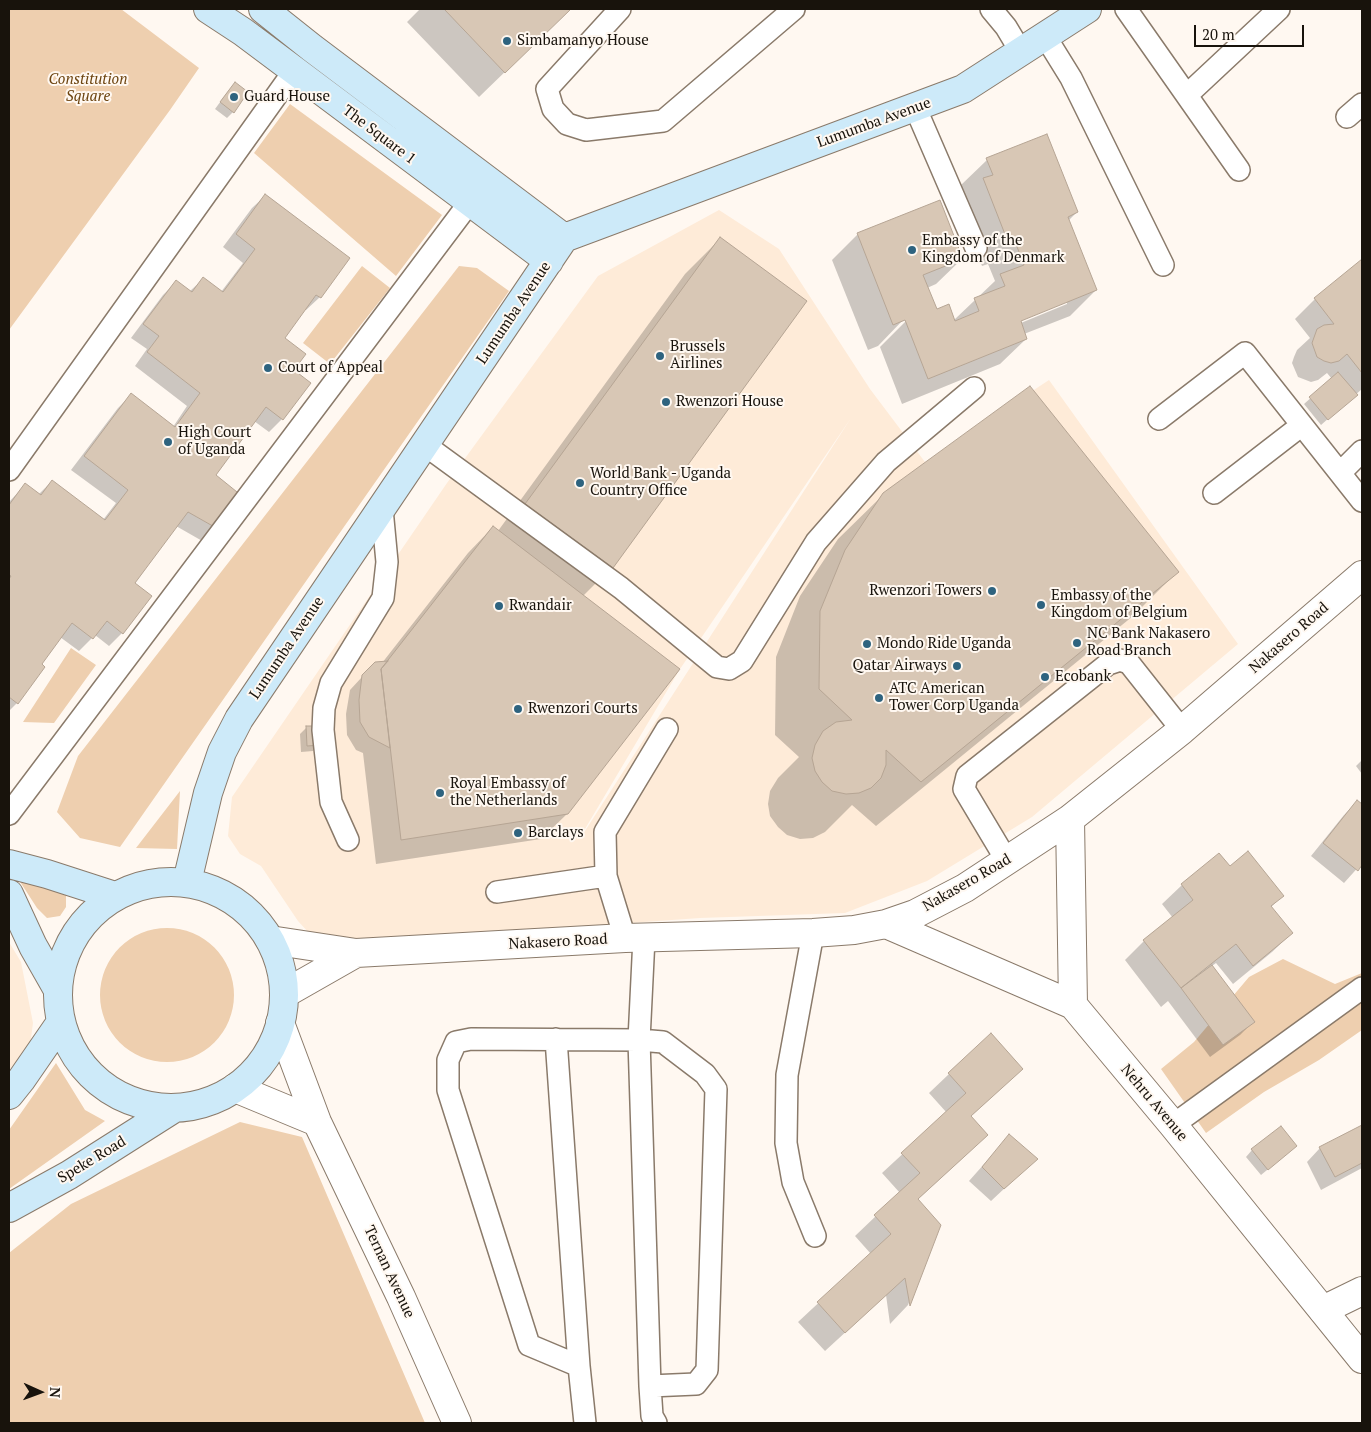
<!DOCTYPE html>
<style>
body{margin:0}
#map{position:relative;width:1371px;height:1432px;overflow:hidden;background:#fff8f1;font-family:"PT Serif",serif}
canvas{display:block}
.frame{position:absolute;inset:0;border:10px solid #18130c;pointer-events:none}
.north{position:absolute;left:15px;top:1367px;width:50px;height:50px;-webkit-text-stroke:4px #fff8f1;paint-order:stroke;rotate:92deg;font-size:14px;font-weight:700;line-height:20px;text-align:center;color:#18130c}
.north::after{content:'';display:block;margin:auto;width:18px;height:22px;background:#18130c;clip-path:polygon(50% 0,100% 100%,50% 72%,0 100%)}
.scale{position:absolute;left:1194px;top:25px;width:110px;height:22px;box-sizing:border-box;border:2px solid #18130c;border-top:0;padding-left:6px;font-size:15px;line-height:18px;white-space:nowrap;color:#18130c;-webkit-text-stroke:4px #fff8f1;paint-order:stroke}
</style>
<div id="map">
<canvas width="1371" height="1432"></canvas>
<div class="frame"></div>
<div class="north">N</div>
<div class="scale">20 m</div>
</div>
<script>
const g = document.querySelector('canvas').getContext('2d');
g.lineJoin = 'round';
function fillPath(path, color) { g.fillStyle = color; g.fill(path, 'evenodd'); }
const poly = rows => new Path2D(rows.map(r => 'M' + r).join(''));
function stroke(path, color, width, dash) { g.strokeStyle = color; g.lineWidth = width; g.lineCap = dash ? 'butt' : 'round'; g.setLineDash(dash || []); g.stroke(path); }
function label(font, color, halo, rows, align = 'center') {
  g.font = font + ' "PT Serif",serif'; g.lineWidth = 4; g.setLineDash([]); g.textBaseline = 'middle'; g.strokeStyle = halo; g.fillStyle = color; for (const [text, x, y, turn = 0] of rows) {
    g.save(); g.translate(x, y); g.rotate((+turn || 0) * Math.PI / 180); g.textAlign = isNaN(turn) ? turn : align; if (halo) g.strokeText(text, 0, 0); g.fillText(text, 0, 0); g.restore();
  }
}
fillPath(poly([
 [719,210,779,249,870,389,925,462,1049,380,1238,644,1032,817,927,881,845,913,700,918,320,945,298,921,261,866,240,854,228,836,232,797,447,483,598,276],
 [851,418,583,834,582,834,680,669],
 [9,942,21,962,33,1023,30,1046,9,1070]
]), '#feebd8');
fillPath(poly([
 [9,9,121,9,199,68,170,110,9,330],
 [290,104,442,215,396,276,254,153],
 [362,266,390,288,330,364,303,343],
 [459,266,477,268,509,291,120,847,80,838,57,812,78,756],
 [71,648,96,665,54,723,23,722],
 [180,791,177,849,136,848],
 [17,877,66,894,66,907,60,916,47,918,37,908],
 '100 995a67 67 0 1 1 134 0a67 67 0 1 1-134 0Z',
 [1283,959,1335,984,1362,973,1362,1030,1319,1060,1264,1092,1206,1133,1161,1069,1194,1042,1249,977],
 [56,1063,85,1110,105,1121,9,1189,9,1130],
 [240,1122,302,1137,425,1423,9,1423,9,1253,71,1204]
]), '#eecfaf');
fillPath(poly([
 [420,9,570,9,479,97,407,22],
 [229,90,233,112,227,118,215,109],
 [1047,135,1077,212,1068,221,1096,290,1070,316,1024,334,1026,339,1000,364,902,404,880,347,908,319,904,319,878,346,868,350,832,260,858,234,962,259,936,284,927,288,936,311,954,320,995,281,988,264,982,266,958,205,966,197,961,185,987,160],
 [1067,301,1067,304,1016,325,1015,323],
 [266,195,349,259,320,297,306,310,305,309,283,339,293,370,282,419,269,432,254,421,214,475,240,496,204,542,176,526,134,584,122,633,109,646,95,635,79,651,60,637,40,664,17,703,9,711,9,502,25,485,38,495,52,481,103,520,116,503,71,470,118,408,131,395,173,427,187,406,135,366,147,349,131,338,163,295,176,282,189,292,203,279,221,292,243,263,223,247,252,208],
 [720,239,805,301,612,567,583,596,567,814,541,839,376,864,363,753,356,750,347,735,346,714,350,690,362,677,382,663,468,553,493,527,498,531,685,274],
 [1362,261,1362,389,1321,425,1304,404,1332,379,1327,373,1318,380,1311,382,1298,377,1292,363,1294,357,1297,350,1310,338,1295,319,1315,299],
 [884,494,1178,571,1133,616,876,826,852,805,825,832,813,838,800,839,787,835,778,827,770,816,768,804,770,791,778,778,799,757,775,735,776,657,800,596,838,539],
 [306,728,319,744,313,751,301,752,300,734],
 [1362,760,1362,774,1356,766],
 [1357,802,1362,806,1362,863,1344,883,1311,856,1344,815],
 [1229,868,1282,896,1271,907,1292,933,1272,952,1233,984,1216,963,1212,966,1253,1022,1240,1035,1210,1057,1168,1001,1161,1007,1125,960,1144,941,1173,918,1162,904,1182,885],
 [1022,1069,970,1117,967,1154,917,1200,940,1225,908,1305,890,1324,886,1295,825,1351,798,1322,871,1254,855,1236,900,1193,882,1173,947,1113,929,1093,949,1074],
 [1362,1127,1362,1168,1321,1190,1307,1162,1320,1148],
 [1009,1136,1036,1159,991,1201,969,1181],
 [1252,1150,1289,1152,1261,1175,1246,1157]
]), '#0003');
const building = poly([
 [444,9,571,9,505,73,444,9],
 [235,82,248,92,234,113,220,102,235,82],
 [1047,134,1078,212,1068,217,1097,290,1021,321,1027,339,928,379,905,320,893,325,857,233,940,200,963,259,923,275,937,309,949,304,955,321,979,311,974,298,1005,286,1000,274,1024,265,1014,239,1008,242,983,178,993,175,986,158,1047,134],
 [265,194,350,258,321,298,316,295,285,338,306,354,294,370,311,383,283,420,266,407,216,475,242,496,218,529,188,512,135,583,152,596,123,634,107,621,93,639,72,623,42,664,45,667,18,704,9,697,9,579,11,576,9,575,9,505,25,483,41,495,52,480,105,520,128,490,84,456,131,393,175,427,200,393,147,352,159,336,143,324,176,280,192,292,203,277,223,292,255,249,236,234,265,194],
 [720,237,807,301,613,568,525,504,720,237],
 [1362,259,1362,373,1347,354,1339,361,1331,363,1324,361,1317,357,1312,343,1317,329,1324,325,1334,324,1314,298,1362,259],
 [1338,372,1358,395,1328,420,1309,397,1338,372],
 [1030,386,1179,572,921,782,886,750,886,765,881,778,871,788,859,793,846,794,832,791,822,782,815,771,812,758,815,745,823,731,836,722,852,720,819,689,820,611,845,550,883,493,1030,386],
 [493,526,680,669,568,814,401,840,381,669,493,526],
 [388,661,381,669,390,748,369,737,360,722,359,700,362,675,375,662,388,661],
 [306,726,320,726,321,745,307,746,306,726],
 [1357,800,1362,804,1362,865,1358,871,1323,843,1357,800],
 [1248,851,1284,896,1271,906,1293,933,1253,966,1236,944,1181,988,1143,940,1193,900,1181,884,1219,853,1230,866,1248,851],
 [1212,965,1255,1022,1223,1045,1181,988,1212,965],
 [991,1033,1023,1069,971,1116,988,1135,918,1199,941,1225,910,1306,905,1278,845,1333,817,1302,891,1234,874,1215,920,1173,901,1153,966,1093,948,1073,991,1033],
 [1362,1125,1362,1163,1335,1177,1319,1147,1362,1125],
 [1281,1126,1297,1146,1268,1170,1251,1149,1281,1126],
 [1009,1134,1038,1159,1004,1189,982,1167,1009,1134]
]);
fillPath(building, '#d8c7b5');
stroke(building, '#b6a594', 1);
const service = poly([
 [620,9,547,89,553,109,567,124,586,130,663,121,794,9],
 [991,9,1006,27,1021,52],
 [1126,9,1239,170],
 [1045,36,1071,78,1163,265],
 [1187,95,1279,9],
 [915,107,976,248],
 [1347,117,1362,104],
 [1159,419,1245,353,1362,501],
 [425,445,621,588,717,667,729,669,742,661,816,542,886,462,974,388],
 [9,470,294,71],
 [1340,473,1362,451],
 [1214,493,1302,425],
 [9,814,479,190],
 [348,840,331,802,323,730,324,708,331,683,383,598,387,562,382,509],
 [1007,861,964,789,967,776,1108,664,1120,660,1129,663,1182,730],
 [606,876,605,832,667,729],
 [497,892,606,876,625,938],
 [813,933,787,1075,786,1143,793,1182,815,1236],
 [644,938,639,1040,650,1386,652,1416,656,1423],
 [556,1039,579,1366],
 [1173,1125,1362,988],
 [585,1423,579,1366,529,1345,448,1090,448,1060,456,1042,471,1039,639,1040,663,1042,705,1074,716,1089,707,1370,696,1384,650,1386]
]);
const minor = poly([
 [1323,1310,1362,1291]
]);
const tertiary = poly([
 [1070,819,1073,1005],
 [886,924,1073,1005,1173,1125,1362,1359],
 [270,940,356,953,625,938,813,933,854,930,886,924,915,914,965,888,1070,819,1182,730,1362,575],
 [284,994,356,953],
 [280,1023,317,1122,401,1297,457,1423],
 [235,1088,317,1122]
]);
const secondary = poly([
 [208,9,243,32,549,261],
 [263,9,312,48,564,238],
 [9,864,47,874,115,896],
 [187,882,208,793,222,752,239,719,564,238,963,89,1087,9],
 '58 995a113 113 0 1 1 226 0a113 113 0 1 1-226 0Z',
 [9,894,33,946,58,990],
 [9,1095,21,1080,61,1022],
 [9,1208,69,1175,173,1109]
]);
stroke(service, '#8a7a6a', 24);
stroke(minor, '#8a7a6a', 30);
stroke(tertiary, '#8a7a6a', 30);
stroke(secondary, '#8a7a6a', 30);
stroke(service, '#fff', 21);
stroke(minor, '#fff', 28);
stroke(tertiary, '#fff', 28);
stroke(secondary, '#cdeaf9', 28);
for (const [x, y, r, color] of [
 [507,41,5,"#2e637f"],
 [234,97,5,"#2e637f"],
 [912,250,5,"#2e637f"],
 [660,356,5,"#2e637f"],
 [268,368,5,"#2e637f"],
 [666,402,5,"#2e637f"],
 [168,442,5,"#2e637f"],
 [580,483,5,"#2e637f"],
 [992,591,5,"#2e637f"],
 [1041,605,5,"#2e637f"],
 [499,606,5,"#2e637f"],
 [1077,643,5,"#2e637f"],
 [867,644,5,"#2e637f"],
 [957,666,5,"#2e637f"],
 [1045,677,5,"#2e637f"],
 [879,698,5,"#2e637f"],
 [518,709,5,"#2e637f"],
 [440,793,5,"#2e637f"],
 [518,833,5,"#2e637f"]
]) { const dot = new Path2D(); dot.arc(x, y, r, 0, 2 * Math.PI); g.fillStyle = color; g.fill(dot); stroke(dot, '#fff8f1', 2); }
label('15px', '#18130c', '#fff8f1', [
 ["Simbamanyo House",517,41],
 ["Guard House",244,97],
 ["Embassy of the",922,241],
 ["Kingdom of Denmark",922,258],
 ["Brussels",670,347],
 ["Airlines",670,364],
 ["Court of Appeal",278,368],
 ["Rwenzori House",676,402],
 ["High Court",178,433],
 ["of Uganda",178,450],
 ["World Bank - Uganda",590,474],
 ["Country Office",590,491],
 ["Rwenzori Towers",982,591,"right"],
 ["Embassy of the",1051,596],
 ["Kingdom of Belgium",1051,613],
 ["Rwandair",509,606],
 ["NC Bank Nakasero",1087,634],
 ["Road Branch",1087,651],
 ["Mondo Ride Uganda",877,644],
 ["Qatar Airways",947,666,"right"],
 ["Ecobank",1055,677],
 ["ATC American",889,689],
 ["Tower Corp Uganda",889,706],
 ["Rwenzori Courts",528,709],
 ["Royal Embassy of",450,784],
 ["the Netherlands",450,801],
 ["Barclays",528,833]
], 'left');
label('italic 15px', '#6c430e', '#fff8f1', [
 ["Constitution",88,80],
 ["Square",88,97]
]);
label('15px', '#18130c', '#fff8f1', [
 ["Lumumba Avenue",874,123,-20],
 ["The Square 1",379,135,37],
 ["Lumumba Avenue",514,313,-56],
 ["Nakasero Road",1289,638,-41],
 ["Lumumba Avenue",287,648,-56],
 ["Nakasero Road",967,883,-30],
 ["Nakasero Road",558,942,-3],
 ["Nehru Avenue",1154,1103,50],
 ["Speke Road",92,1160,-31],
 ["Ternan Avenue",389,1272,65]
]);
</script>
